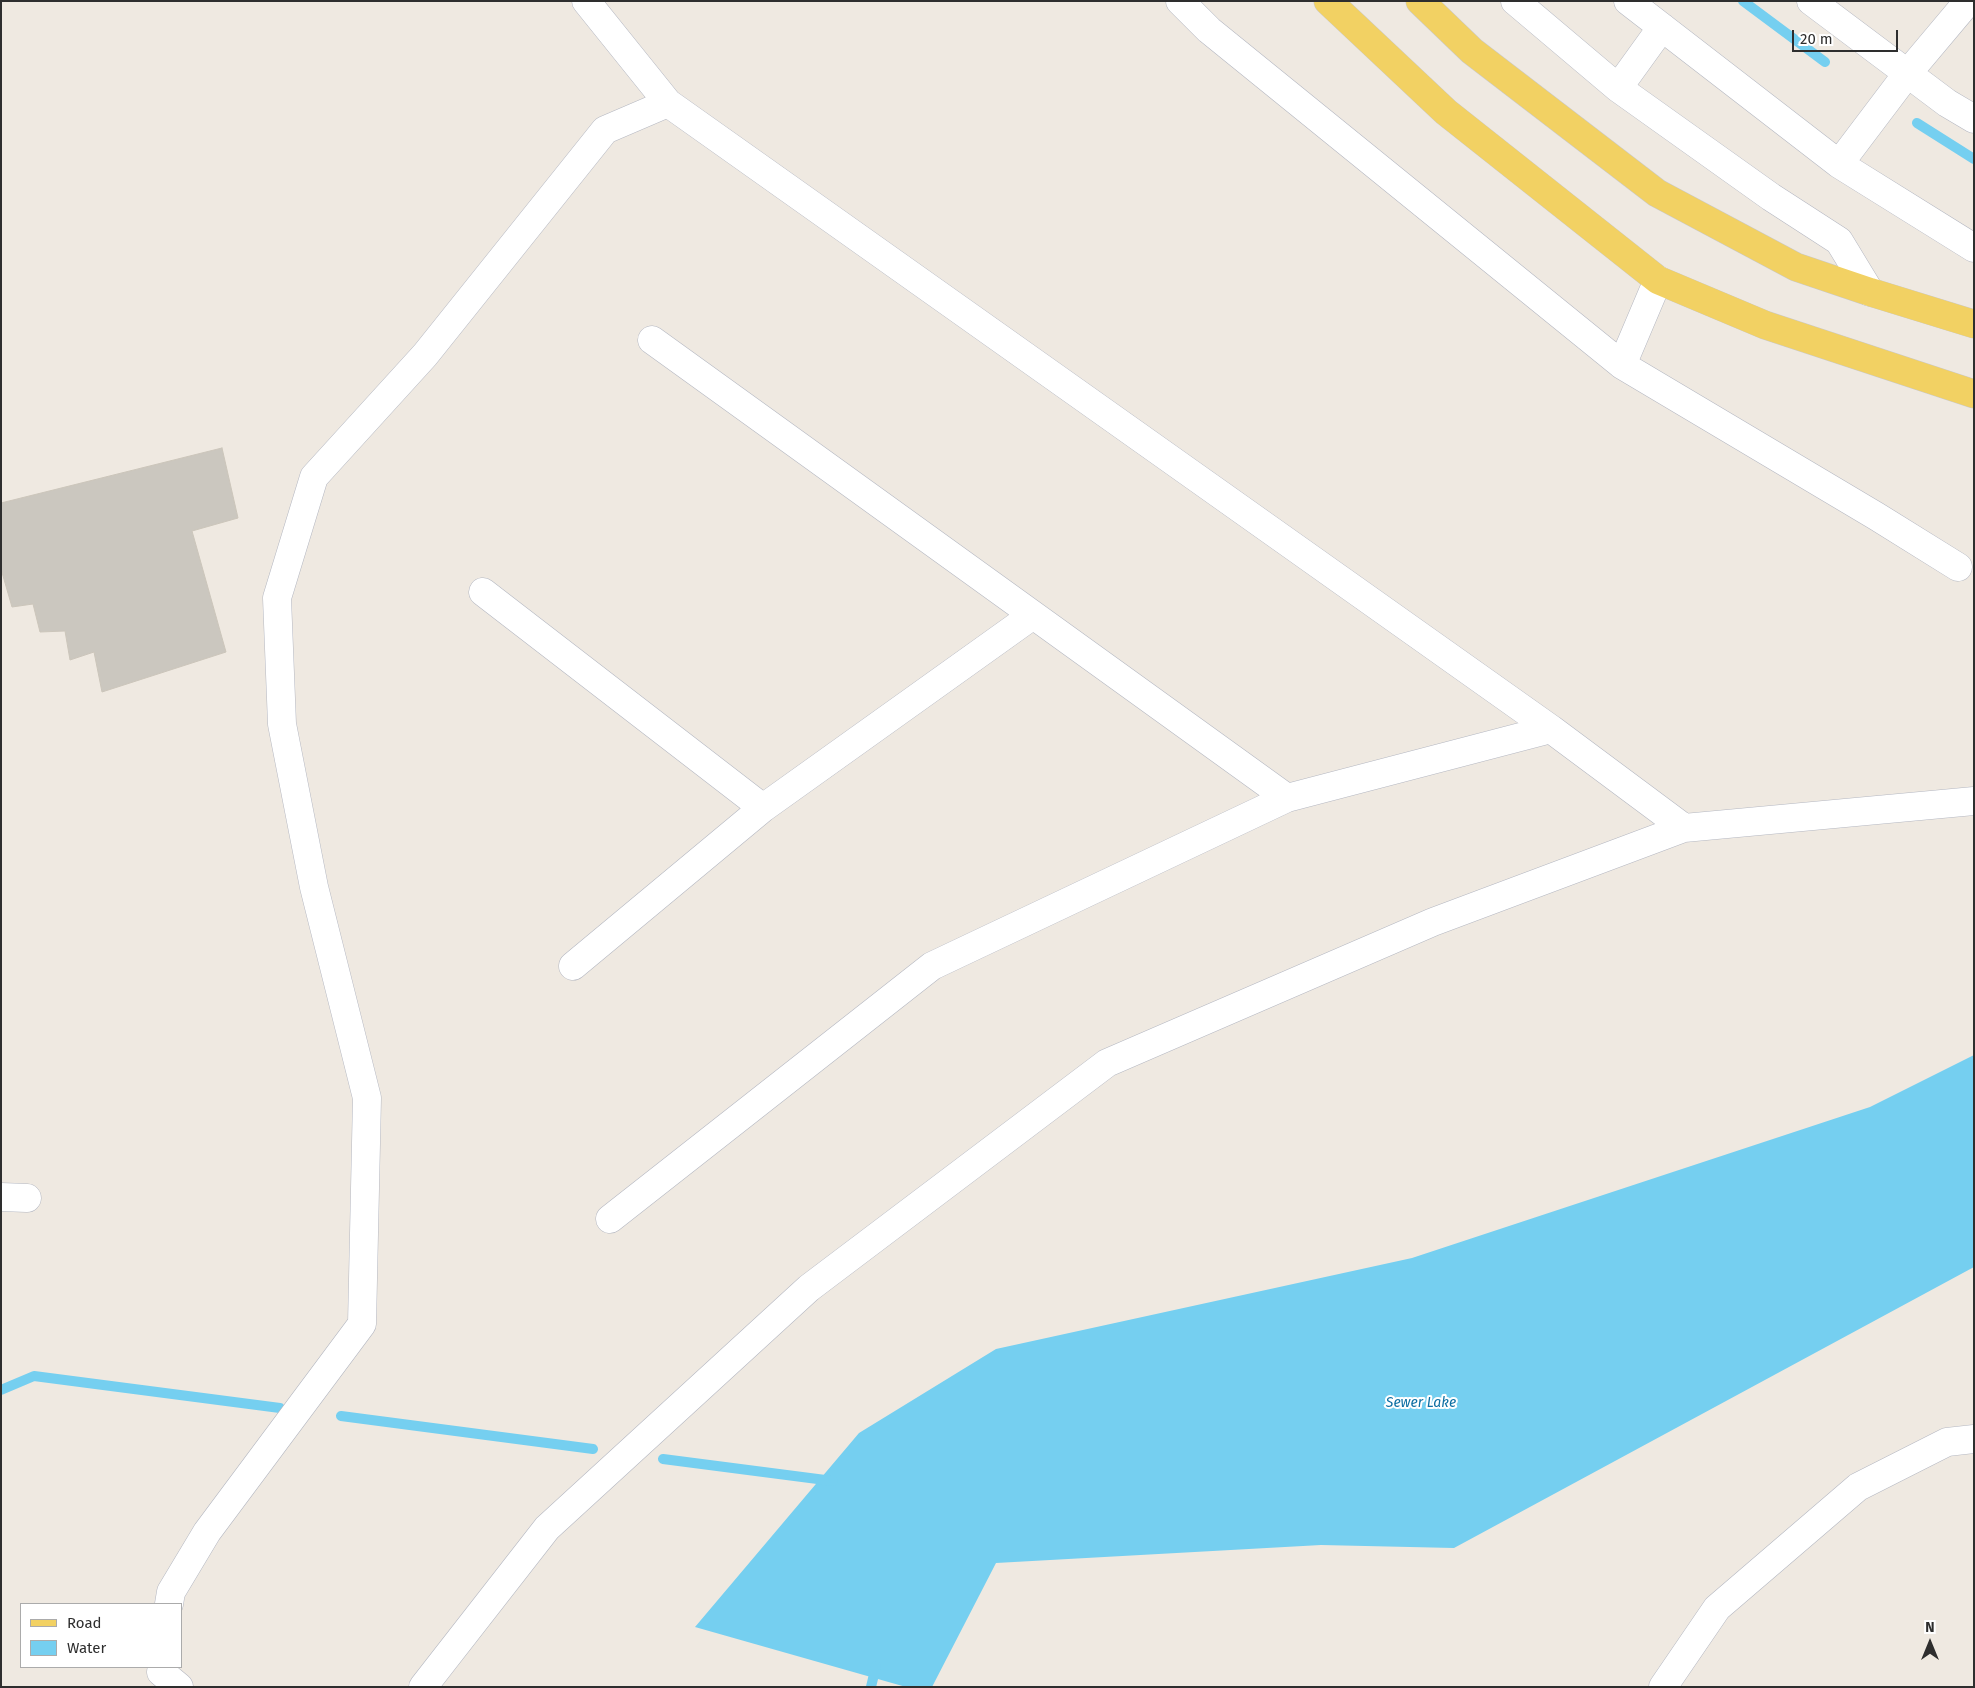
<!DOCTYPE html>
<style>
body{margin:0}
#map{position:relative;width:1975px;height:1688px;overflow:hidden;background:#efe9e1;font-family:"Fira Sans",sans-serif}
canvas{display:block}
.frame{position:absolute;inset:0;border:2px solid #2e2e2e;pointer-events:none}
.legend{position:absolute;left:20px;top:1603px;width:162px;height:65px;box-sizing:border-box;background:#fff;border:1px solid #ababab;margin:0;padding:6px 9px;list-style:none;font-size:15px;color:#2e2e2e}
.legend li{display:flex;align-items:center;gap:10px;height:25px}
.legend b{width:25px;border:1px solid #ababab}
.north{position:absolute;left:1905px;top:1618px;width:50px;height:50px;-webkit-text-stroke:4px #fff;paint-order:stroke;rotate:0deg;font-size:14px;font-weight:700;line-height:20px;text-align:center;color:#2e2e2e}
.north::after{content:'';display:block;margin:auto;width:18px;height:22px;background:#2e2e2e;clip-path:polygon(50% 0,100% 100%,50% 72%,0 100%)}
.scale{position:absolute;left:1792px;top:30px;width:106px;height:22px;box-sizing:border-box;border:2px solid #2e2e2e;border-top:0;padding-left:6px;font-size:15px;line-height:18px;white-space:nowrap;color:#2e2e2e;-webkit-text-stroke:4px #fff;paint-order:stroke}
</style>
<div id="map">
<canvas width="1975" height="1688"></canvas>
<div class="frame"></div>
<ul class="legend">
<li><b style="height:6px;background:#f2d163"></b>Road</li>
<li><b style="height:14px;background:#75cff0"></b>Water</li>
</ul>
<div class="north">N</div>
<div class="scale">20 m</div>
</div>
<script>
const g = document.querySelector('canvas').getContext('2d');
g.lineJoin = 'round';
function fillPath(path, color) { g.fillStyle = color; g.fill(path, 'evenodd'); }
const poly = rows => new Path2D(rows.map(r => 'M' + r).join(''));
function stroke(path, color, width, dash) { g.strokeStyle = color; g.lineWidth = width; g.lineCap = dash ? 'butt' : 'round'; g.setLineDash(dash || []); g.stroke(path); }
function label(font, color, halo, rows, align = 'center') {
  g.font = font + ' "Fira Sans",sans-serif'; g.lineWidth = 4; g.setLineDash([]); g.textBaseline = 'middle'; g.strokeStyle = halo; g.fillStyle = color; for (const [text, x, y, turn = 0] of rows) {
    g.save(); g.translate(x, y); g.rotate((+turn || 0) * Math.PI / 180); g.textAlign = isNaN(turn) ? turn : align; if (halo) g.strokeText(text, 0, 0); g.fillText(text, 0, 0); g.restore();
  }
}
fillPath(poly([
 [1974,1055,1974,1267,1454,1548,1321,1545,996,1563,932,1687,906,1687,695,1627,859,1433,996,1349,1412,1258,1870,1107]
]), '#75cff0');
stroke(poly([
 [1743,1,1825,62],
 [1917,123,1974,159],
 [1,1390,34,1376,280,1408],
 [341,1416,593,1449],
 [663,1459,833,1481],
 [871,1687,876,1666]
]), '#75cff0', 10);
const building = poly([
 [222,448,238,518,192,531,226,652,102,692,94,652,70,660,65,631,40,632,33,604,12,607,1,569,1,503,222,448]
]);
fillPath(building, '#cbc7bf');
stroke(building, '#cbc5ba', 1);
const street = poly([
 [586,1,668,103],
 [1180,1,1209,30,1622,365,1876,516,1958,567],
 [1515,1,1618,88,1771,197,1839,241,1870,292],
 [1628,1,1839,164],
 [1811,1,1947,103,1974,119],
 [1966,1,1965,5,1907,74,1839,164,1974,248],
 [1618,88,1662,27],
 [652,340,1287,798],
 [1622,365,1658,280],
 [483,592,763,808],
 [573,966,763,808,1033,615],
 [1,1197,27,1198],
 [610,1219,932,966,1287,798,1551,729],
 [169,1604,171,1592,207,1532,362,1324,367,1098,314,887,282,724,277,598,314,477,425,355,605,130,668,103,1551,729,1684,828],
 [161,1672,179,1687],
 [423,1687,547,1528,809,1288,1107,1063,1433,922,1684,828,1974,801],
 [1663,1687,1717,1608,1858,1487,1947,1442,1974,1439]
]);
const primary = poly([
 [1328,1,1446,112,1658,280,1765,325,1974,394],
 [1420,1,1472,51,1657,193,1796,267,1870,292,1974,324]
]);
stroke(street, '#b4b7c1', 29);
stroke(primary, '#c9c9c9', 29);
stroke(street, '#fff', 28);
stroke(primary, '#f2d163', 28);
label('italic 14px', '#0d6fa3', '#fff', [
 ["Sewer Lake",1421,1403]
]);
</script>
